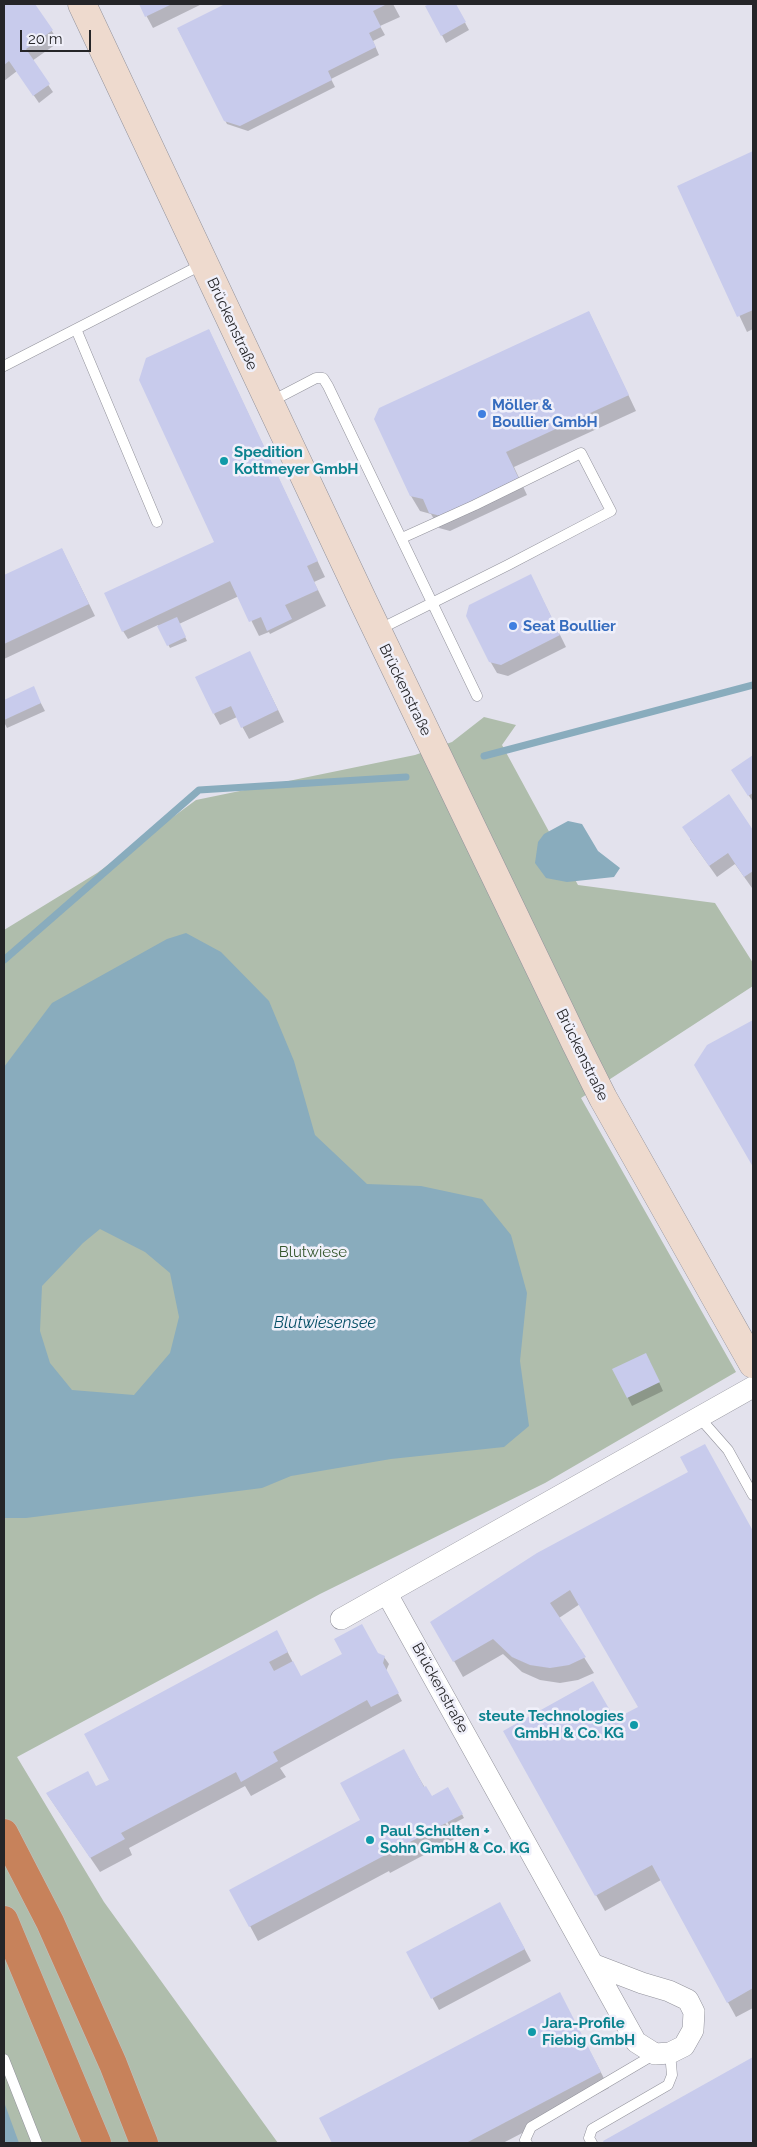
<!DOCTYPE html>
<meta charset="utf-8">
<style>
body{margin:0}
#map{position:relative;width:757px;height:2147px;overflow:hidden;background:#e3e2ed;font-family:Raleway,sans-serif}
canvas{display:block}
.frame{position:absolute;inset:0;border:5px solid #252528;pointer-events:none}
.scale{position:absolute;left:20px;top:30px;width:71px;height:22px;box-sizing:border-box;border:2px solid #252528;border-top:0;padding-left:6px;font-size:15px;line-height:18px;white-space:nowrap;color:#252528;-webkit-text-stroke:4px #f0f0fa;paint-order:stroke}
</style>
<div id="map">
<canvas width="757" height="2147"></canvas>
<div class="frame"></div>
<div class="scale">20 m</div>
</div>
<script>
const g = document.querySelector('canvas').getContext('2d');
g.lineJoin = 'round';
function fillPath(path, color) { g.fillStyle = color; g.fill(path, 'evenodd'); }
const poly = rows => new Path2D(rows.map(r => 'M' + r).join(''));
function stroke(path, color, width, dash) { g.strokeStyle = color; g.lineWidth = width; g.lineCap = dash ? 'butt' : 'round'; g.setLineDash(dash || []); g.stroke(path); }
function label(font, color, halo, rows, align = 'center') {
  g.font = font + ' Raleway,sans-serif'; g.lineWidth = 5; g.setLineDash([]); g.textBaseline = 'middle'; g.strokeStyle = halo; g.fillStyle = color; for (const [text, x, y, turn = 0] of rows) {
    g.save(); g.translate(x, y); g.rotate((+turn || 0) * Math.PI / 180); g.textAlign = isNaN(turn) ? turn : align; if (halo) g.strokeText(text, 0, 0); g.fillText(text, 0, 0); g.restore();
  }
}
fillPath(poly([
 [484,717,516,725,502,745,578,885,715,903,753,963,753,986,581,1098,736,1372,545,1483,320,1594,17,1757,104,1902,278,2143,4,2143,4,930,97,873,196,800,415,755,452,742]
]), '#afbdac');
fillPath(poly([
 [568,821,582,824,598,851,620,868,614,877,567,882,546,878,535,863,538,842,544,834],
 [186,933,221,952,269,1001,294,1061,315,1135,367,1184,421,1186,482,1199,511,1235,527,1293,520,1361,529,1426,504,1447,391,1459,291,1476,262,1488,26,1518,4,1518,4,1067,52,1003,167,939],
 [100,1229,145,1252,170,1273,179,1317,170,1353,134,1395,72,1390,50,1363,40,1331,42,1286,83,1243],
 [4,2102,19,2143,4,2143]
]), '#89acbd');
fillPath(poly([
 [4,4,34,4,59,42,32,61,53,92,39,103,17,71,4,81],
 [140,4,202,4,153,28],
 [228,4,393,4,400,17,380,26,385,35,373,41,379,55,331,79,335,87,248,131,227,124,178,29],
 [432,4,455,4,469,30,446,43,427,6],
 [753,153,753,329,747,332,679,187],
 [589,312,636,411,514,467,527,495,450,531,439,528,431,514,420,511,411,496],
 [209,330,325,577,314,582,326,606,270,634,269,632,259,636,239,596,179,624,187,641,170,648,158,625,128,639,123,631,216,542],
 [62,549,95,616,4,659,4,577],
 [537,588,566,647,508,676,497,673,490,661],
 [250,653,284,722,249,739,237,717,220,725,214,714],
 [33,688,45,711,7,728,4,722,4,701],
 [753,757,753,802,733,771],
 [728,796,753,832,752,888,735,864,717,877,690,839],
 [753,1022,753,1164,696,1065,708,1046],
 [650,1362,663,1391,632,1406,614,1370],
 [704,1446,753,1533,753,2008,736,2017,661,1880,605,1911,505,1732,614,1721,640,1707,580,1604,559,1618,594,1673,578,1680,560,1683,540,1680,522,1672,503,1654,463,1677,432,1622,690,1472],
 [285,1647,301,1678,377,1654,384,1657,389,1664,386,1671,402,1701,280,1768,286,1777,251,1796,245,1786,129,1848,132,1855,100,1872,47,1794,96,1787,110,1780],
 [403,1750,447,1826,449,1825,433,1796,448,1788,464,1818,447,1827,454,1839,390,1873,389,1871,258,1941,250,1926,362,1821],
 [507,1916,531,1961,439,2010,408,1953],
 [568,2009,609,2088,503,2143,334,2143,321,2119],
 [753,2058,753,2143,605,2143,604,2142]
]), '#0003');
stroke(poly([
 [484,756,753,685],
 [4,960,199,790,406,777]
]), '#89acbd', 7);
fillPath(poly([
 [4,4,35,4,53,30,26,49,50,84,33,96,9,61,4,65],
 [139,4,172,4,145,17],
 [225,4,387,4,373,11,381,27,369,33,376,47,328,71,332,80,240,126,224,121,177,28],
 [429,4,456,4,466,22,441,36,425,6],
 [753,151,753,310,737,317,677,186],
 [589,311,629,395,506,452,519,479,441,516,429,513,423,499,410,496,374,419,379,408],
 [209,329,318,561,307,566,318,590,285,605,292,619,267,631,261,617,249,622,230,581,122,632,104,593,214,542,139,380,146,358],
 [62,548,89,604,4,644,4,575],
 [531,574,560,635,501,665,489,662,466,616,469,605],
 [177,617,186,637,167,646,157,626],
 [250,651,278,710,241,728,231,706,213,714,195,677],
 [34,686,41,703,4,720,4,700],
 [753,755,753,793,748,796,731,770],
 [729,794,753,830,753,871,744,877,728,853,709,866,682,827],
 [753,1020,753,1167,694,1065,707,1045],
 [646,1353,660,1382,627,1398,612,1369],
 [705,1444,753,1531,753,1690,752,1692,753,1695,753,1988,727,2003,652,1865,595,1896,503,1731,593,1681,615,1719,638,1707,570,1590,550,1603,586,1657,569,1665,550,1668,530,1665,512,1657,493,1639,453,1662,430,1622,537,1553,688,1472,680,1457],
 [362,1624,378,1653,385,1656,383,1663,399,1693,371,1707,367,1700,273,1752,278,1761,241,1782,236,1772,121,1833,125,1839,90,1858,46,1793,88,1771,96,1786,109,1780,84,1734,277,1630,288,1652,269,1662,274,1671,293,1661,301,1676,342,1654,334,1639],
 [404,1749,424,1787,426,1786,432,1796,448,1787,463,1814,249,1927,229,1890,360,1820,340,1783],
 [500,1902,525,1949,431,1999,406,1952],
 [560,1992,601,2072,466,2143,332,2143,319,2118],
 [753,2057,753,2143,604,2143,603,2141]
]), '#c8cbec');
const service = poly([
 [76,329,157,522],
 [4,366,203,264],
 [270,402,316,378,323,378,328,386,477,696],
 [378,630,508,565,611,511,581,453,475,505,402,538],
 [699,1417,728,1450,753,1495],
 [4,2059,37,2143],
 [527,2143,525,2140,531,2127,655,2054],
 [592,2143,589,2138,592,2129,668,2085,672,2075,670,2053]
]);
const minor = poly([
 [387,1594,636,2042,655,2054,670,2053,684,2046,693,2030,694,2012,688,2000,669,1991,642,1983,595,1965],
 [341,1619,753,1387]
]);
const secondary = poly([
 [82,4,364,603,576,1044,603,1098,753,1364]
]);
const motorway = poly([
 [4,1833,50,1922,113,2064,144,2143],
 [4,1920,97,2143]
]);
stroke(service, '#92929b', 11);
stroke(minor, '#92929b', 22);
stroke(secondary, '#92929b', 29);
stroke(motorway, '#c2c2c3', 29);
stroke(service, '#fff', 10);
stroke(minor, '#fff', 21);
stroke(secondary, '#eedace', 28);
stroke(motorway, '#c7825b', 28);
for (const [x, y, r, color] of [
 [482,414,5,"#3f7fe0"],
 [224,461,5,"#0f9aa8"],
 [513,626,5,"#3f7fe0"],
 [634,1725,5,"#0f9aa8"],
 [370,1840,5,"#0f9aa8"],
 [532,2032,5,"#0f9aa8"]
]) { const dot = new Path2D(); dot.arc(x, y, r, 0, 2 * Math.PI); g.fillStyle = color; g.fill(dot); stroke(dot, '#f0f0fa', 2); }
label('15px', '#252528', '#f0f0fa', [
 ["Brückenstraße",232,324,65],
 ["Brückenstraße",405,690,64],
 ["Brückenstraße",582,1055,64],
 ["Brückenstraße",440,1688,61]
]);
label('bold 15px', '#366cbe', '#f0f0fa', [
 ["Möller &",492,405],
 ["Boullier GmbH",492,422],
 ["Seat Boullier",523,626]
], 'left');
label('bold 15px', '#0d838f', '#f0f0fa', [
 ["Spedition",234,452],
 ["Kottmeyer GmbH",234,469],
 ["steute Technologies",624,1716,"right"],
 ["GmbH & Co. KG",624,1733,"right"],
 ["Paul Schulten +",380,1831],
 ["Sohn GmbH & Co. KG",380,1848],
 ["Jara-Profile",542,2023],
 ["Fiebig GmbH",542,2040]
], 'left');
label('15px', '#37582f', '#f0f0fa', [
 ["Blutwiese",313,1252]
]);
label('italic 16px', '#054e66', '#f0f0fa', [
 ["Blutwiesensee",325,1323]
]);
</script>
